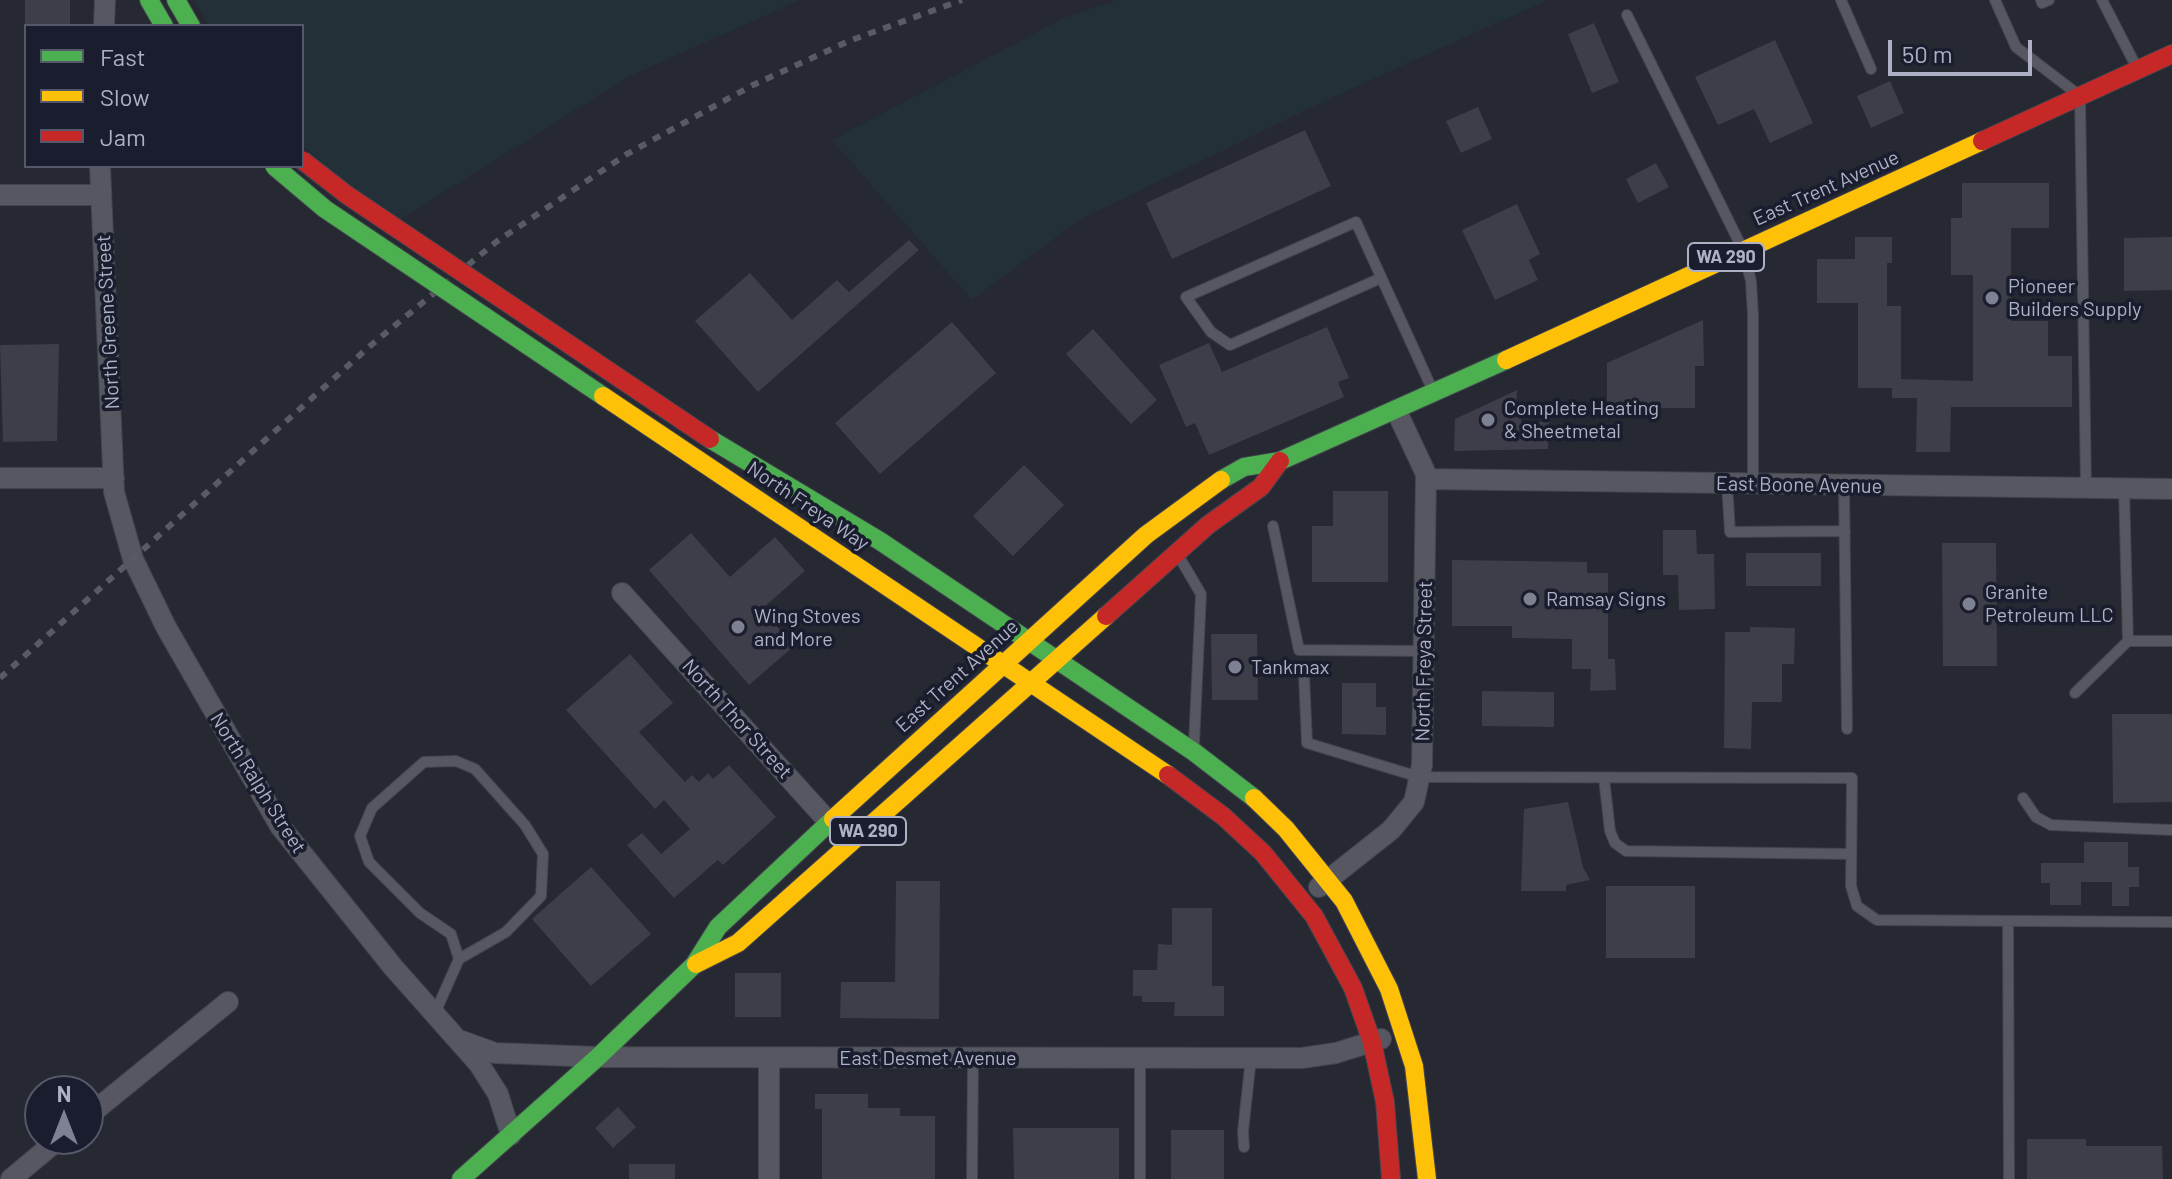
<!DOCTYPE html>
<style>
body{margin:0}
#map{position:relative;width:2172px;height:1179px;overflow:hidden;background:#262832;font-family:Barlow,sans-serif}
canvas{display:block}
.legend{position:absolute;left:24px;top:24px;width:280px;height:144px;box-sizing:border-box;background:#191d2d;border:2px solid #55586a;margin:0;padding:10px 14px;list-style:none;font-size:24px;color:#aeb1c5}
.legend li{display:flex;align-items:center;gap:16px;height:40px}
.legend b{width:40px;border:2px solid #55586a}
.north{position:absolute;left:24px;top:1075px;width:80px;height:80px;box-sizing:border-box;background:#191d2d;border:2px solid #55586a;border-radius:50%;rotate:0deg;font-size:22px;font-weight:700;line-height:32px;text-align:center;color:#aeb1c5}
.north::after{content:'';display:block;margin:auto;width:28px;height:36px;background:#7e8192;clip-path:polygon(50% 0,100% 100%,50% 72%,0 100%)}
.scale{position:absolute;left:1888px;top:40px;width:144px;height:36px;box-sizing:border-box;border:4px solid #aeb1c5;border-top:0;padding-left:10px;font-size:24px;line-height:28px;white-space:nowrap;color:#aeb1c5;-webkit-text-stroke:6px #191d2d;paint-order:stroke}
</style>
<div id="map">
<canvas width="2172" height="1179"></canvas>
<ul class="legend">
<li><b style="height:10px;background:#4caf50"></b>Fast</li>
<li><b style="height:10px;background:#ffc107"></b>Slow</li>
<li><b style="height:10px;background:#c62828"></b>Jam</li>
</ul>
<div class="north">N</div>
<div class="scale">50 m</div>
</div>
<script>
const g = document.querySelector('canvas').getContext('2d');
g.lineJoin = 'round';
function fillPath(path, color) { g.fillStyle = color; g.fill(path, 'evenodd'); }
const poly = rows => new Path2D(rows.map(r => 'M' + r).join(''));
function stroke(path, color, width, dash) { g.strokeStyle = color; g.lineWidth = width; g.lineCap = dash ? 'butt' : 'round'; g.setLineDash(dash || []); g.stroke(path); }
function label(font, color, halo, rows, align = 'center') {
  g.font = font + ' Barlow,sans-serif'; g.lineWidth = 7; g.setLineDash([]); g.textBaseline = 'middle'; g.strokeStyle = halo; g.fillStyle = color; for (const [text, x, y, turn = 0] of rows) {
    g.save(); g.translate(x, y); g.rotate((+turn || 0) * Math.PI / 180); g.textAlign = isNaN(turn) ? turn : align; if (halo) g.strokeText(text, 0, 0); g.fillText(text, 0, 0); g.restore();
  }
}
fillPath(poly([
 [194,0,800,0,630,76,399,220,337,175,302,145,302,26,209,26],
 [1116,0,1548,0,1344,92,1079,220,972,300,832,140,1064,18]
]), '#233038');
fillPath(poly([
 [25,0,70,0,70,26,25,26],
 [1594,23,1619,82,1592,93,1568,34],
 [1775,40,1813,123,1770,143,1754,109,1718,125,1695,77],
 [1890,81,1904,113,1871,128,1857,96],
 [1478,107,1492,139,1461,153,1446,121],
 [1305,130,1331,186,1172,259,1146,203],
 [1656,163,1669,187,1638,203,1626,179],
 [1962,183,2049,183,2049,228,2011,228,2011,321,2048,321,2048,356,2072,356,2072,407,1951,407,1950,452,1916,452,1917,398,1892,398,1892,388,1858,388,1858,303,1817,303,1817,259,1855,259,1855,237,1892,237,1892,263,1887,263,1887,306,1901,306,1901,379,1973,381,1973,275,1951,275,1951,218,1962,218],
 [1517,204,1540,254,1529,260,1538,280,1495,300,1462,230],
 [2172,237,2172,290,2124,291,2124,238],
 [909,240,919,250,758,392,695,321,750,273,792,320,837,280,849,292],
 [1703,320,1704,366,1695,366,1695,408,1607,408,1607,363],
 [952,322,996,373,880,474,835,423],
 [1327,327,1349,378,1338,382,1344,397,1209,455,1195,423,1186,427,1159,365,1209,343,1222,372],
 [1093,329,1157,400,1131,424,1066,354],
 [59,344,57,441,3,442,0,345],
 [1517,390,1516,417,1521,417,1521,422,1549,422,1548,449,1454,451,1455,419],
 [1024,465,1064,505,1013,556,973,516],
 [1333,491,1388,491,1388,582,1312,582,1312,526,1333,526],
 [1663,530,1696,530,1697,554,1714,554,1715,609,1679,610,1678,575,1663,575],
 [691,533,730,577,775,537,805,571,762,609,794,646,749,685,649,570],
 [1942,543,1996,543,1997,666,1943,666],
 [1746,553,1821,553,1821,586,1746,586],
 [1452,560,1587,562,1587,573,1608,573,1608,659,1615,659,1616,690,1590,691,1591,669,1572,669,1572,639,1512,638,1512,626,1452,626],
 [1750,627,1795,628,1794,664,1782,664,1782,702,1752,702,1751,749,1724,748,1725,632,1750,632],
 [1211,634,1257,634,1258,700,1212,700],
 [630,654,673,703,639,732,685,782,692,775,699,782,708,773,713,779,729,765,776,817,723,865,718,860,674,898,627,845,642,833,661,854,690,829,664,800,655,809,566,710],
 [1342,683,1376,683,1376,707,1386,707,1386,735,1342,734],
 [1482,691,1554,692,1554,727,1482,726],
 [2112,714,2172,714,2172,802,2113,803],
 [1568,802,1583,867,1590,880,1566,885,1566,891,1521,891,1524,809],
 [2084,842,2128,842,2128,867,2139,867,2139,887,2129,887,2129,906,2112,906,2112,882,2081,882,2081,905,2050,905,2050,883,2041,883,2041,863,2084,863],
 [591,867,651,934,591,986,532,919],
 [896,881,940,881,939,1019,840,1018,841,982,895,982],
 [1606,886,1695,886,1695,958,1606,958],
 [1172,908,1212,908,1212,986,1224,986,1224,1016,1174,1016,1175,1002,1142,1002,1142,996,1133,996,1133,970,1157,970,1158,944,1172,945],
 [735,973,781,973,781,1017,735,1017],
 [815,1094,868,1094,868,1108,900,1108,900,1116,935,1116,935,1179,822,1179,822,1109,815,1109],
 [618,1107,636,1127,613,1148,595,1128],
 [1013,1128,1119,1128,1119,1179,1014,1179],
 [1171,1130,1224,1130,1224,1179,1171,1179],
 [2027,1139,2086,1139,2086,1146,2162,1146,2163,1179,2027,1179],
 [629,1164,675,1164,675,1179,629,1179]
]), '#3d3e49');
const lane = poly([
 [1841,0,1871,69],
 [1995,0,2016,47,2080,96,2086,488],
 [2041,0,2042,3,2049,0],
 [2102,0,2137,68],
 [1627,15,1743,250,1751,281,1753,315,1753,485],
 [1381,278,1230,345,1211,332,1186,297,1356,222,1433,391],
 [1727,484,1730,532,1845,531],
 [1844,486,1847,729],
 [2124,488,2128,641,2172,641],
 [1273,526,1299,650,1425,651],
 [1178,555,1201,594,1194,744],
 [1304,675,1307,743,1419,777,1852,778,1851,886,1857,906,1877,920,2172,922],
 [2075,693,2128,641],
 [1604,778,1610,831,1615,843,1626,851,1851,854],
 [2023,798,2036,817,2051,825,2172,830],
 [2008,922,2009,1179],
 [435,1013,459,959,506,932,541,896,543,854,525,825,475,769,456,761,424,762,372,808,360,836,369,862,420,913,451,934,459,959],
 [1140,1058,1140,1179],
 [1244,1147,1243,1131,1251,1058],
 [972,1179,973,1058]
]);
const street = poly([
 [104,26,105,0],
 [100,166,114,492,133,559,166,627,280,826,393,967,479,1064,498,1094,511,1135],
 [0,195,99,195],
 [0,478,114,478],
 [1426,479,2172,489],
 [622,593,837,831],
 [1319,887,1391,830,1414,802,1422,765,1426,474,1396,410],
 [462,1041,495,1053,598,1057,1302,1058,1336,1053,1381,1039],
 [88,1116,228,1002],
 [11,1179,59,1139],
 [769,1179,769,1058]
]);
const fast = poly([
 [149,0,164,26],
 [176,0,191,26],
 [710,439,880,541,1194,752,1254,798],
 [1221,480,1244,467,1280,461,1506,360],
 [461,1179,598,1057,694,965,718,927,833,819]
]);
const slow = poly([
 [1506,360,1982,141],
 [697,459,1168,775],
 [1254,798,1286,829,1344,901,1389,989,1414,1066,1427,1179],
 [833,819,1146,535,1221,480],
 [696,964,738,943,1106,616]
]);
const jam = poly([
 [1982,141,2172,54],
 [1106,616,1208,525,1261,487,1280,461],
 [1168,775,1223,816,1263,853,1314,916,1353,988,1372,1042,1385,1102,1391,1179]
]);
stroke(lane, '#42434b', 12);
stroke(street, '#42434b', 22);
stroke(fast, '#43454f', 20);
stroke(slow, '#43454f', 20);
stroke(jam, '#43454f', 20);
stroke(lane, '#565761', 10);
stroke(street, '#565761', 20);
stroke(fast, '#4caf50', 18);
stroke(slow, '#ffc107', 18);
stroke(jam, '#c62828', 18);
stroke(poly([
 [0,678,370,346,496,242,627,154,753,85,849,41,962,0]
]), '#595b64', 6, [8, 8]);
const fastBridge = poly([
 [274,166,325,209,603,396]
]);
const slowBridge = poly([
 [603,396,697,459]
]);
const jamBridge = poly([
 [302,160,347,195,710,439]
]);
stroke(fastBridge, '#43454f', 20, []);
stroke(slowBridge, '#43454f', 20, []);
stroke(jamBridge, '#43454f', 20, []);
stroke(fastBridge, '#4caf50', 18);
stroke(slowBridge, '#ffc107', 18);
stroke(jamBridge, '#c62828', 18);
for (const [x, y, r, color] of [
 [1992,298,8,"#7e8192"],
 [1488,420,8,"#7e8192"],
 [1530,599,8,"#7e8192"],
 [1969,604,8,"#7e8192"],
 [738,627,8,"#7e8192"],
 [1235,667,8,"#7e8192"]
]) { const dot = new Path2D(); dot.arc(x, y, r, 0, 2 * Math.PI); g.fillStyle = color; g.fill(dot); stroke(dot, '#191d2d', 3); }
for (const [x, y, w] of [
 [1726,257,76],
 [868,831,76]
]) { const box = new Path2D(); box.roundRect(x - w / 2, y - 14, w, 28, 6); g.fillStyle = '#191d2d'; g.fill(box); stroke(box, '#aeb1c5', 2); }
label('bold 18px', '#aeb1c5', null, [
 ["WA 290",1726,257],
 ["WA 290",868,831]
]);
label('20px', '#aeb1c5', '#191d2d', [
 ["East Trent Avenue",1826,188,-24],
 ["North Greene Street",108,322,-93],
 ["East Boone Avenue",1799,485,1],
 ["North Freya Way",808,506,34],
 ["North Freya Street",1424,661,-89],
 ["East Trent Avenue",957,676,-42],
 ["North Thor Street",737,719,48],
 ["North Ralph Street",258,783,58],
 ["East Desmet Avenue",928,1058]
]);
label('20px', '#aeb1c5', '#191d2d', [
 ["Pioneer",2008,286],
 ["Builders Supply",2008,309],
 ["Complete Heating",1504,408],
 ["& Sheetmetal",1504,431],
 ["Granite",1985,592],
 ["Petroleum LLC",1985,615],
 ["Ramsay Signs",1546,599],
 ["Wing Stoves",754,616],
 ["and More",754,639],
 ["Tankmax",1251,667]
], 'left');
</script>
